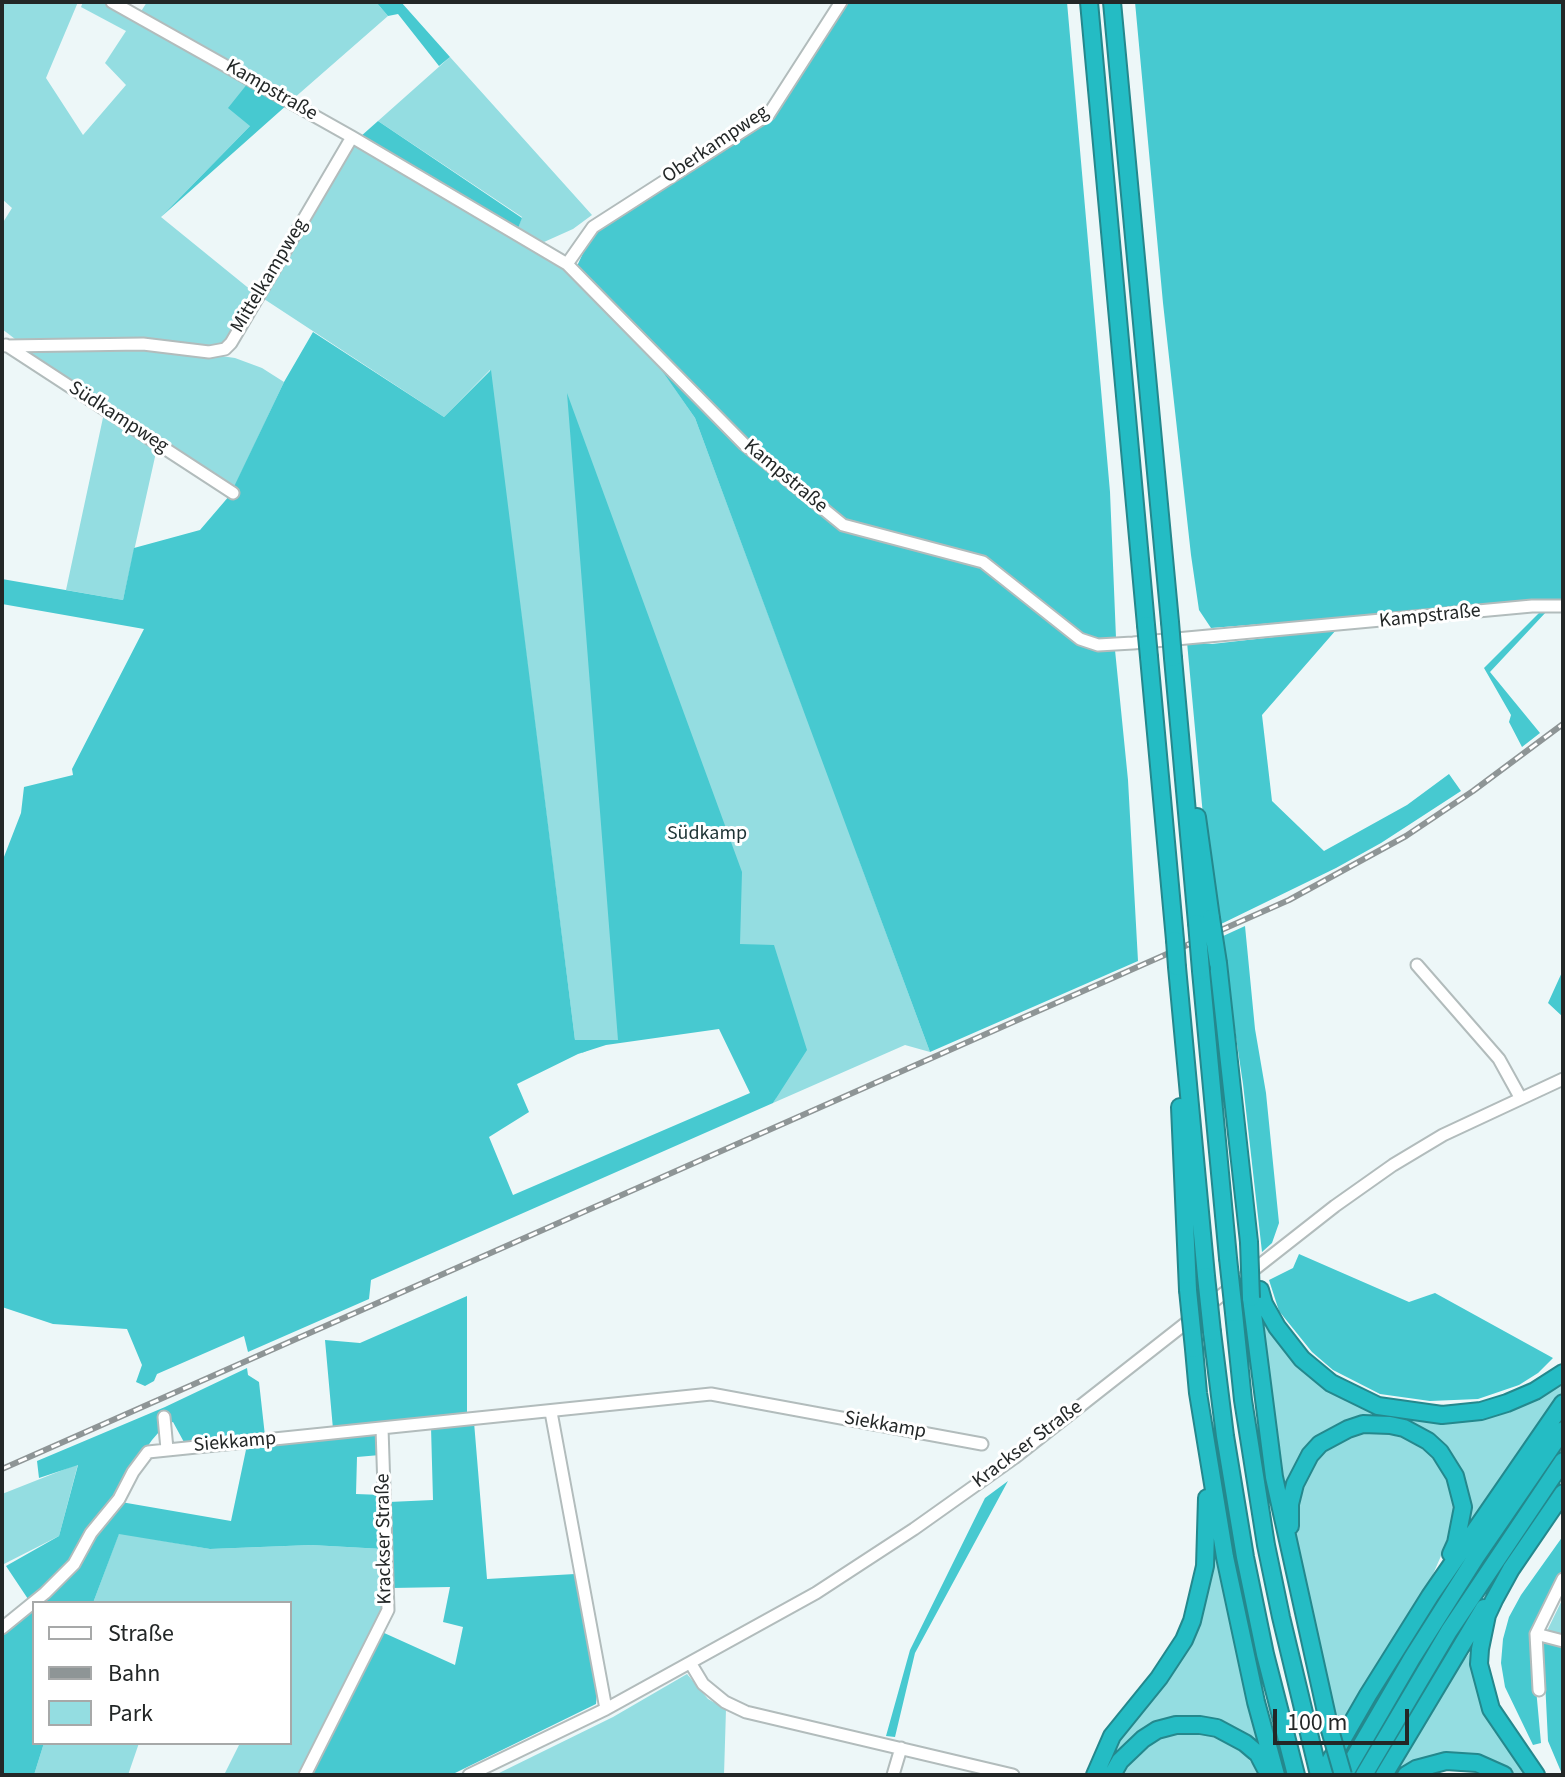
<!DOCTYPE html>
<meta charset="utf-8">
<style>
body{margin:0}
#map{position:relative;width:1565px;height:1777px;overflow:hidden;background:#edf7f8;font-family:"Source Sans 3",sans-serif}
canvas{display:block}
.frame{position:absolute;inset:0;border:4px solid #232727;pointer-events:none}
.legend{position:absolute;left:32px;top:1601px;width:260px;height:144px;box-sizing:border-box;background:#fff;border:2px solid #a7a9a9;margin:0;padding:10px 14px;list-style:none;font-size:24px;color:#232727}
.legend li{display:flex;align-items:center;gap:16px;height:40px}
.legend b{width:40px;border:2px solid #a7a9a9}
.scale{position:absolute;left:1273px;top:1709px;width:136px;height:36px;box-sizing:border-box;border:4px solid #232727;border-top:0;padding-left:10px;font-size:24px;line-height:28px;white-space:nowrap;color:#232727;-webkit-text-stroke:6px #fff;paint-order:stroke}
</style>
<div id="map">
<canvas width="1565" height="1777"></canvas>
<div class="frame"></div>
<ul class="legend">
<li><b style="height:10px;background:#fff"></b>Straße</li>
<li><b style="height:10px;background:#8e9596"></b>Bahn</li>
<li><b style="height:22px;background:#94dde1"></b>Park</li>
</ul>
<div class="scale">100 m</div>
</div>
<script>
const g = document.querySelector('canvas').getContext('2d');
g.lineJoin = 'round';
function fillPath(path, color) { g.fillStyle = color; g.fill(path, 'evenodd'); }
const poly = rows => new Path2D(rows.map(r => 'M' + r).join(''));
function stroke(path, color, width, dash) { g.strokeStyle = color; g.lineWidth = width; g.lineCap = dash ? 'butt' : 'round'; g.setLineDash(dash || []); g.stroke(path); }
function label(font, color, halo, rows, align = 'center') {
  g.font = font + ' "Source Sans 3",sans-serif'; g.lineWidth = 6; g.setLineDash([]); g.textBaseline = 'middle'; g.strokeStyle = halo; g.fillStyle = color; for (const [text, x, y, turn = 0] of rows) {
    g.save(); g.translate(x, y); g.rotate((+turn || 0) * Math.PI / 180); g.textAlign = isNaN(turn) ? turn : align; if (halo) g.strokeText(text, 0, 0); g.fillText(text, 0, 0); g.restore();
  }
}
fillPath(poly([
 [2,2,78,2,46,78,83,135,126,85,105,63,126,31,81,7,83,2,104,2,248,83,250,126,161,217,257,295,227,347,169,341,19,342,2,329,2,224,12,208,2,199],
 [147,2,376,2,388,16,293,99,140,13],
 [450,57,592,215,573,229,544,242,517,231,522,217,378,121],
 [350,140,573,274,650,353,695,418,803,708,856,802,858,857,930,1052,905,1045,773,1103,776,1098,724,990,618,1040,611,1040,582,1053,581,1040,575,1040,490,370,444,417,261,297],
 [166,348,235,358,262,368,284,382,233,490,27,356,24,349],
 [104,413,157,448,123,600,66,590],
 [1259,1307,1299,1366,1386,1414,1434,1420,1563,1381,1563,1390,1466,1532,1469,1512,1466,1485,1456,1461,1442,1443,1415,1426,1385,1417,1353,1418,1329,1430,1309,1446,1295,1467,1285,1496],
 [1365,1429,1390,1431,1414,1439,1434,1455,1449,1477,1456,1505,1453,1528,1431,1579,1339,1727,1298,1558,1295,1532,1297,1505,1302,1483,1314,1462,1326,1448],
 [78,1464,59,1536,2,1565,2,1494],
 [119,1533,210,1549,311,1545,383,1549,385,1610,302,1775,224,1775,240,1743,290,1743,290,1603,93,1603],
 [1216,1545,1259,1748,1213,1720,1132,1741,1103,1775,1115,1748,1199,1622,1208,1592],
 [1563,1598,1563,1635,1547,1631],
 [1474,1647,1475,1676,1484,1707,1528,1775,1514,1775,1498,1763,1480,1756,1458,1753,1438,1756,1394,1771,1449,1680],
 [687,1674,708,1699,726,1709,724,1775,495,1775,613,1717],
 [1174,1729,1212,1734,1225,1740,1243,1752,1261,1775,1120,1775,1138,1749],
 [44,1743,139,1743,128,1775,34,1775]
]), '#94dde1');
fillPath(poly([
 [376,2,401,2,450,57,439,66,398,14,388,16],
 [846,2,1067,2,1110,492,1116,638,1101,639,1086,635,985,559,845,522,750,444,577,266,593,232,773,119],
 [1135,2,1563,2,1563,600,1211,628,1199,610,1191,555,1163,303],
 [248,83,288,104,161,217,250,126,228,108],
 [378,121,522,218,517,231,360,137],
 [313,332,444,417,491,370,575,1040,618,1040,567,393,742,872,740,944,774,945,807,1050,773,1103,371,1280,369,1299,248,1352,244,1336,157,1374,154,1381,145,1386,136,1382,142,1365,127,1329,53,1324,2,1307,2,862,21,813,24,787,73,775,72,769,144,629,2,604,2,579,123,600,134,548,200,530,230,495,284,382],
 [719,1029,750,1093,513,1195,489,1137,529,1112,517,1084,578,1054,606,1045],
 [658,365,742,449,841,529,980,566,1099,650,1115,650,1128,780,1138,961,930,1052,695,418],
 [1541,611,1547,611,1490,672,1540,733,1522,747,1509,722,1511,715,1484,668],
 [1336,630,1262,715,1272,801,1324,851,1407,805,1449,774,1461,791,1381,843,1336,868,1219,925,1207,859,1187,642,1212,644],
 [1245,926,1255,1029,1266,1093,1279,1223,1272,1243,1262,1252,1243,1084,1221,937],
 [1563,970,1563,1017,1548,1003],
 [1299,1254,1409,1302,1435,1293,1553,1358,1538,1373,1519,1385,1478,1399,1430,1401,1380,1394,1333,1370,1312,1352,1279,1311,1269,1280,1293,1268],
 [467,1296,467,1416,333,1429,325,1340,360,1343],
 [247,1368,248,1375,259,1382,265,1436,185,1444,173,1422,165,1425,152,1440,129,1473,121,1502,231,1521,247,1445,379,1431,380,1455,357,1457,356,1494,382,1495,383,1549,311,1545,210,1549,119,1534,93,1603,34,1603,34,1743,44,1743,34,1775,2,1775,2,1623,28,1599,6,1566,59,1536,78,1465,39,1478,37,1461,165,1407],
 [474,1422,487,1579,575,1574,597,1694,596,1704,451,1775,310,1775,382,1632,455,1665,463,1627,443,1622,450,1587,391,1588,389,1502,433,1500,431,1427],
 [1008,1481,915,1653,895,1737,886,1736,910,1650,985,1498],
 [1563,1536,1563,1568,1531,1634,1541,1743,1533,1745,1505,1687,1501,1663,1503,1639,1509,1617,1521,1595],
 [1543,1640,1563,1645,1562,1774,1548,1741]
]), '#47c9d0');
const minor = poly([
 [112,2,352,137,567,264,744,444,843,525,983,562,1080,639,1098,645,1133,643,1532,606,1563,606],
 [567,264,593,227,769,114,841,2],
 [6,345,233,493],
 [6,346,143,344,209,352,225,349,231,343,352,137],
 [1417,965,1499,1059,1520,1097],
 [551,1412,606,1709],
 [164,1417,167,1449],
 [2,1628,45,1593,74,1564,91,1533,119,1499,133,1472,148,1452,711,1394,982,1444],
 [1536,1634,1563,1641],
 [691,1664,703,1684,725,1702,746,1712,1013,1775],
 [1539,1690,1536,1634,1563,1579],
 [305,1775,388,1610,382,1428],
 [469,1775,606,1709,816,1593,914,1529,1014,1458,1335,1206,1393,1165,1443,1135,1563,1079],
 [893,1775,901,1748]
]);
const highway = poly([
 [1089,2,1146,625],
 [1112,2,1170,622],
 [1149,657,1175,940],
 [1173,658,1197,923],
 [1197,817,1211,918],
 [1218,963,1249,1242],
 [1177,967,1206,1276],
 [1201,971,1228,1258],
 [1180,1107,1188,1290],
 [1260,1290,1264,1304,1277,1327,1302,1359,1331,1383,1378,1406,1442,1415,1481,1411,1507,1403,1535,1391,1563,1373],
 [1251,1298,1274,1477,1330,1730],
 [1234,1313,1243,1400,1266,1545,1281,1617,1319,1775],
 [1212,1332,1225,1436,1245,1557,1265,1654,1296,1775],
 [1194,1349,1198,1393,1225,1557,1256,1702,1276,1775],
 [1290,1526,1290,1504,1295,1484,1310,1455,1320,1444,1348,1429,1363,1424,1390,1425,1404,1428,1428,1441,1440,1452,1455,1476,1463,1507,1456,1543,1451,1554],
 [1095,1775,1112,1736,1159,1678,1184,1640,1192,1621,1205,1566,1207,1498],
 [1112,1775,1120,1761,1143,1739,1157,1730,1176,1725,1200,1725,1217,1728,1245,1743,1258,1754,1269,1775],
 [1322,1775,1368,1695,1430,1596,1563,1403],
 [1344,1775,1412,1658,1476,1557,1563,1430],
 [1364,1775,1449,1631,1563,1461],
 [1384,1775,1484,1608],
 [1406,1775,1416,1769,1446,1761,1477,1763,1504,1775],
 [1536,1775,1491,1709,1479,1664,1480,1649,1487,1615,1494,1600,1511,1569,1563,1493]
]);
stroke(minor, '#b2bcbc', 15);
stroke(highway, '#24888d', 20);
stroke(minor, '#fff', 11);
stroke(highway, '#24bcc4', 16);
const rail = poly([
 [2,1469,1289,900,1406,836,1473,791,1563,724]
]);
stroke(rail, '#8e9596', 6);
stroke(rail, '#fff', 3, [9]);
const highwayBridge = poly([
 [1170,622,1173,658],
 [1146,625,1149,657],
 [1211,918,1218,963],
 [1197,923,1201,971],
 [1175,940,1177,967],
 [1249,1242,1251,1298],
 [1228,1258,1234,1313],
 [1206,1276,1212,1332],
 [1188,1290,1194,1349],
 [1330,1730,1343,1775]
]);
stroke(highwayBridge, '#24888d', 20, []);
stroke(highwayBridge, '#24bcc4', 16);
label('20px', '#232727', '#fff', [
 ["Kampstraße",271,91,30],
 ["Oberkampweg",716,145,-34],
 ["Mittelkampweg",270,276,-59],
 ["Südkampweg",118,418,33],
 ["Kampstraße",785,477,40],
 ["Kampstraße",1430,617,-6],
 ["Siekkamp",885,1426,10],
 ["Siekkamp",235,1443,-5],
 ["Krackser Straße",1028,1445,-37],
 ["Krackser Straße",385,1539,-91]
]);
label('20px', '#1d3334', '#fff', [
 ["Südkamp",707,835]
]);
</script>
